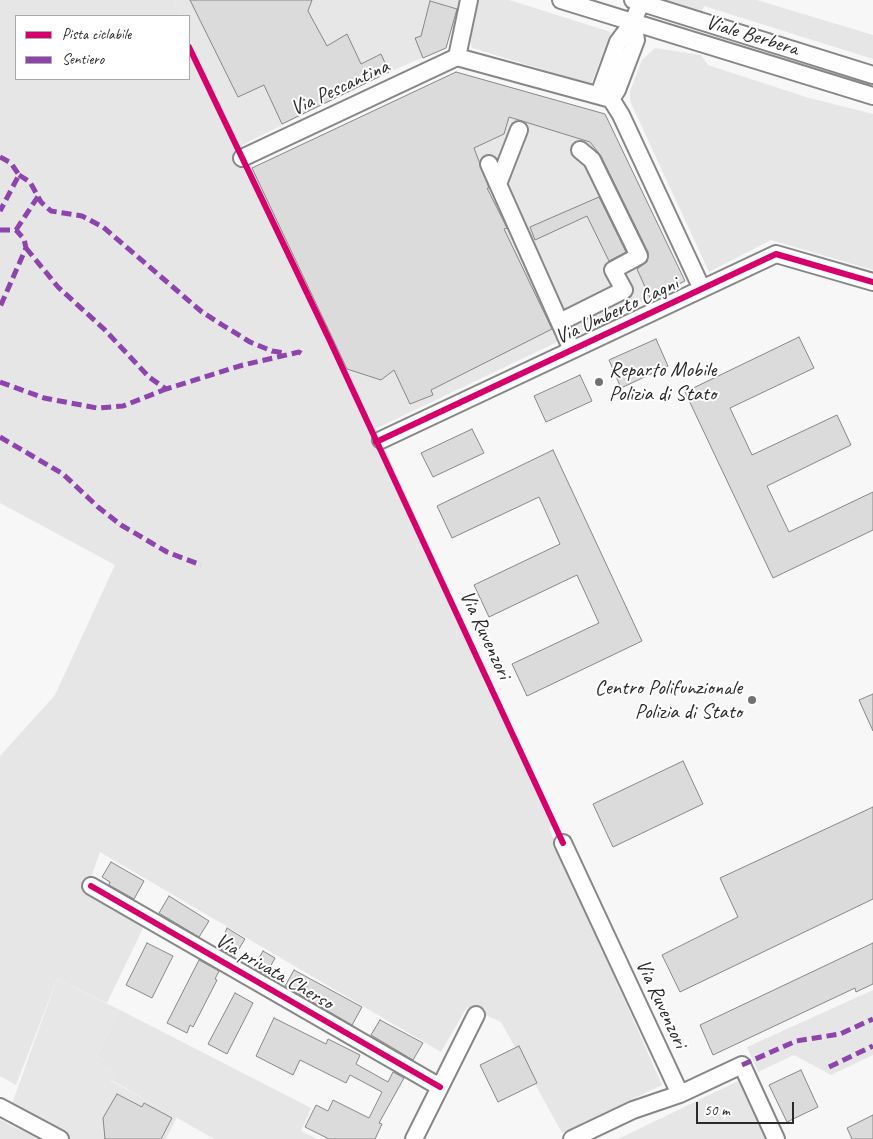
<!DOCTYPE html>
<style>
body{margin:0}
#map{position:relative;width:873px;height:1139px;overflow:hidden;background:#f7f7f7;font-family:Caveat,sans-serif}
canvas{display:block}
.legend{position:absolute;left:15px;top:15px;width:175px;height:65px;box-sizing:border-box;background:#fff;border:1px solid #aaa;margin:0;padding:6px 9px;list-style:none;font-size:15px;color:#2b2b2b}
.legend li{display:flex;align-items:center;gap:10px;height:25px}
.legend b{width:25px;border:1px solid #aaa}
.scale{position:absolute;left:696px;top:1102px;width:98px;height:22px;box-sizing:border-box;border:2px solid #2b2b2b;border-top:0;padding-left:6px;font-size:15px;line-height:18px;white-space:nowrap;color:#2b2b2b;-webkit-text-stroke:4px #fff;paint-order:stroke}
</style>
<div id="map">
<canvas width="873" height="1139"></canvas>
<ul class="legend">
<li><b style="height:6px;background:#d6006c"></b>Pista ciclabile</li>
<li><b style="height:6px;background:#8e44ad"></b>Sentiero</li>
</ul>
<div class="scale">50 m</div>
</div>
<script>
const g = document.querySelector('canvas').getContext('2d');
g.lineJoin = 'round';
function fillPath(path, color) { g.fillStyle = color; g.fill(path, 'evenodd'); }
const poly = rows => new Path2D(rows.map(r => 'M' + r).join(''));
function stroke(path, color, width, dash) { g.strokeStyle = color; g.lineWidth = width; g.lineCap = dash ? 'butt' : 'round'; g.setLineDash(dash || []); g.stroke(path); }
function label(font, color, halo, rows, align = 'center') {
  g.font = font + ' Caveat,sans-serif'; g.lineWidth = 4; g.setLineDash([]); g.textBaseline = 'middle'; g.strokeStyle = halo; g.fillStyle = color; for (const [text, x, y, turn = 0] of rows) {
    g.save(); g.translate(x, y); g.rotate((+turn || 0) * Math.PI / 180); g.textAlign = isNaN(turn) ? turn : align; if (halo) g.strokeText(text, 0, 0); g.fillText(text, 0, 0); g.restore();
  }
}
fillPath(poly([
 [173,0,438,0,437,3,459,9,446,48,389,72,242,145,189,33,189,16,181,16],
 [456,72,605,114,685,281,375,429,253,168],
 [57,979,120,1010,94,1061,115,1072,111,1081,177,1117,166,1139,67,1139,10,1109]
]), '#e7e7e7');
fillPath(poly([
 [0,0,173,0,181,16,16,16,16,79,189,79,189,33,381,440,556,824,549,828,662,1085,562,1133,501,1022,467,1007,441,1052,100,852,86,892,144,926,107,1003,57,979,16,1085,0,1076,0,756,55,695,115,565,0,503],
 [438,0,509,0,611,32,591,84,472,48,470,39,476,14,437,3],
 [658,0,757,0,873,35,873,59,704,6,700,17],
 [655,48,701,55,708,65,809,98,873,114,873,270,771,240,709,272,630,101,630,91,642,60],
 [873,990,873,1055,831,1075,794,1055,758,1072,747,1047],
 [120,1010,311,1108,301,1131,317,1139,214,1139,111,1080,115,1072,94,1061],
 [738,1081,766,1139,618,1139],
 [0,1120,39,1139,0,1139]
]), '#e6e6e6');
const building = poly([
 [190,0,312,0,308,11,327,46,347,34,361,64,381,54,389,72,282,124,264,85,238,97,190,0],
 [430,1,457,9,446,48,423,58,415,38,421,36,430,1],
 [456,72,605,114,685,281,650,298,637,269,647,262,648,252,601,156,590,142,509,117,504,134,474,148,489,188,487,188,507,228,504,229,552,329,431,390,433,395,410,404,394,370,381,380,347,369,252,168,456,72],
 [599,197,626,252,609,261,587,216,535,240,530,227,599,197],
 [799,337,814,368,730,408,752,455,837,415,851,445,767,486,789,532,873,492,873,530,773,578,685,392,799,337],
 [656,339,668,366,621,388,609,360,656,339],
 [580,375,592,401,546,422,534,396,580,375],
 [472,429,484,453,433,477,421,453,472,429],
 [553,450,642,641,527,696,512,664,599,623,577,575,489,617,474,585,560,544,539,497,452,538,437,506,553,450],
 [873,694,873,731,859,700,873,694],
 [683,761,703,804,613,847,593,804,683,761],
 [873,807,873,899,680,992,662,955,738,917,720,878,873,807],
 [111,862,144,881,134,899,109,885,110,882,102,877,111,862],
 [169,896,209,921,199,937,159,913,169,896],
 [227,928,245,939,234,957,219,948,227,928],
 [147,943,173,956,152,998,126,985,147,943],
 [873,943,873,984,856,992,855,988,713,1055,700,1025,873,943],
 [263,951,275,958,266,975,253,968,263,951],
 [199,960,219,971,215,979,217,980,193,1027,190,1025,187,1033,167,1023,199,960],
 [294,970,362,1007,352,1025,285,986,294,970],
 [235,993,253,1003,227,1054,208,1044,235,993],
 [274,1018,326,1044,328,1039,360,1055,356,1064,388,1082,393,1072,404,1078,379,1123,382,1124,375,1139,329,1139,305,1127,316,1105,328,1111,333,1100,369,1118,382,1092,350,1075,346,1083,300,1060,293,1075,256,1056,274,1018],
 [380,1020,423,1043,413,1060,371,1035,380,1020],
 [519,1046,537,1083,498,1102,480,1065,519,1046],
 [801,1070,818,1107,787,1122,769,1085,801,1070],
 [117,1094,142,1107,144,1103,172,1118,161,1139,105,1139,103,1118,117,1094],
 [873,1115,873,1139,852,1139,847,1128,873,1115]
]);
fillPath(building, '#dbdbdb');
stroke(building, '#878787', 1);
const minor = poly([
 [561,0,873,96],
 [633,0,873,75],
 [641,2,633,22,618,42,601,89,611,99,621,115,702,289],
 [457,57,611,99],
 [457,57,469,0],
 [611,99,617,90,636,40,633,22],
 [242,158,457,57],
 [489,164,572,350],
 [498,184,519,130],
 [560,322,624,290,613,270,639,256,592,160,580,150],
 [381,440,776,254,873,282],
 [563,843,680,1094],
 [91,886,440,1087],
 [0,1107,60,1139],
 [414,1139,476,1015],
 [572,1139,633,1110,680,1094,742,1065,776,1139]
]);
stroke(minor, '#878787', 20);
stroke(minor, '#fefefe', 16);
stroke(poly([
 [0,157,11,163,19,175,0,211],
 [19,175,30,182,41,202,51,211,82,216,103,227,202,312,224,326,250,342,272,351,286,353],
 [0,230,16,230,24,239,26,248,0,307],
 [16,230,39,195],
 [26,248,58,287,104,329,149,377,166,389,243,365,299,352,302,354],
 [0,382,44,398,97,408,123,406,166,389],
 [0,437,63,474,98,507,121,525,167,552,201,565],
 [742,1065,796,1041,840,1034,873,1019],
 [829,1067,873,1046]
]), '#8e44ad', 5, [10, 5]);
stroke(poly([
 [189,47,330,341,563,843],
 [376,442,776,254,873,282],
 [91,886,440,1087]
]), '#d6006c', 6);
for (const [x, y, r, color] of [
 [599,382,5,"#727272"],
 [752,700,5,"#727272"]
]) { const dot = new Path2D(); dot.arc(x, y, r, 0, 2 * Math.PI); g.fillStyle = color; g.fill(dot); stroke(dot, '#fff', 2); }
label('21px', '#2b2b2b', '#fff', [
 ["Viale Berbera",752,36,17],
 ["Via Pescantina",340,88,-25],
 ["Via Umberto Cagni",617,311,-25],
 ["Via Ruvenzori",485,635,65],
 ["Via privata Cherso",274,972,30],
 ["Via Ruvenzori",661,1004,65]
]);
label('21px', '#2b2b2b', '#fff', [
 ["Reparto Mobile",609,370],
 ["Polizia di Stato",609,394],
 ["Centro Polifunzionale",742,688,"right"],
 ["Polizia di Stato",742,712,"right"]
], 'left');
</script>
